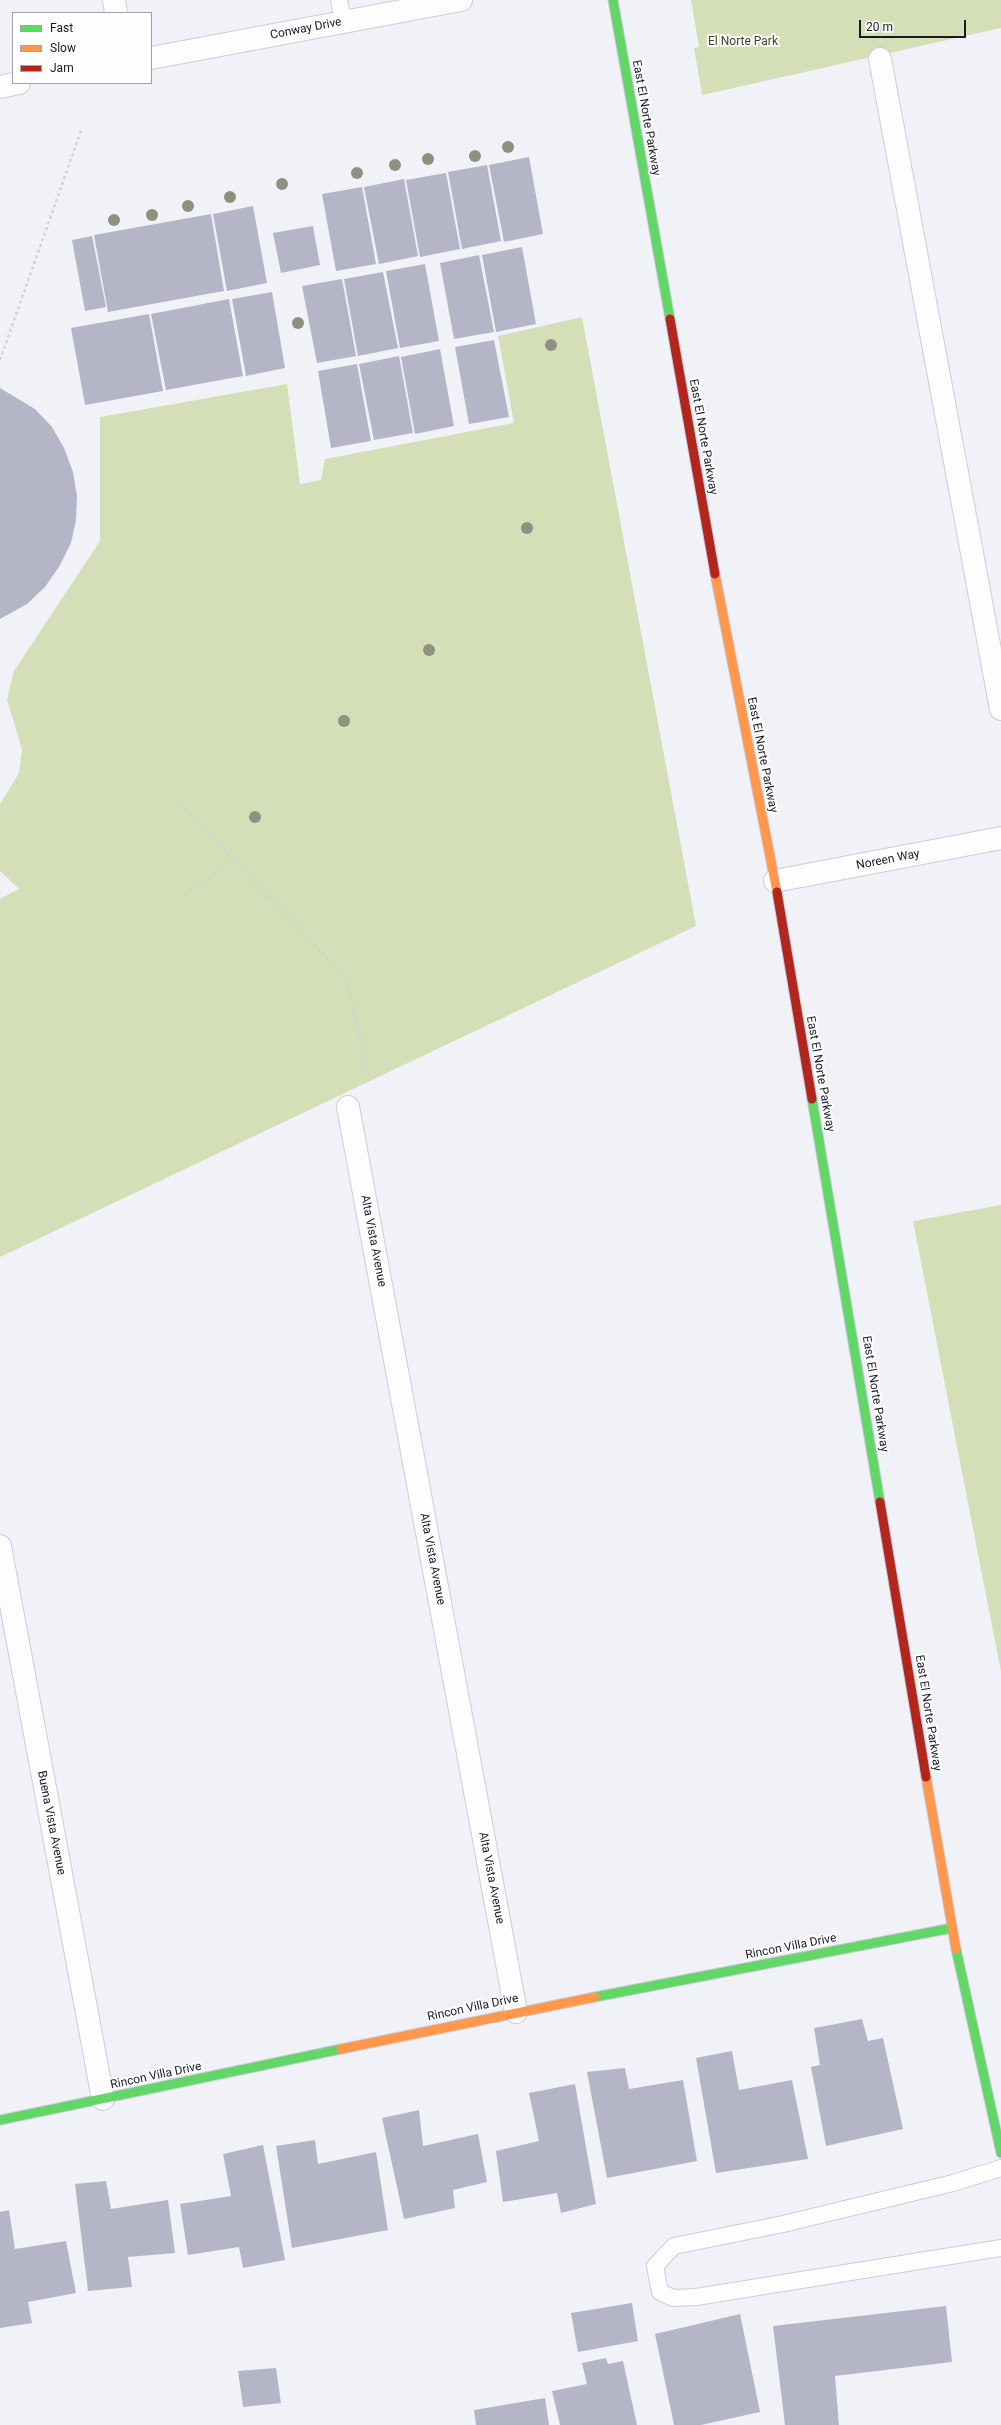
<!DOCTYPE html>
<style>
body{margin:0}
#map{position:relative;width:1001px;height:2425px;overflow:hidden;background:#f1f2f8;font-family:Roboto,sans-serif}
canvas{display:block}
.legend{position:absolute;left:12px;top:12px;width:140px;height:72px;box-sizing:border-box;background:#fefefe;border:1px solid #a2a2a6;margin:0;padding:5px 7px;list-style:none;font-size:12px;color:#181923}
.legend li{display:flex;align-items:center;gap:8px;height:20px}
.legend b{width:20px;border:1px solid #a2a2a6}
.scale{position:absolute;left:859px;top:20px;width:107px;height:18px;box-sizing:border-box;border:2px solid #181923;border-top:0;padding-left:5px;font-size:12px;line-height:14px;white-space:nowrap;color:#181923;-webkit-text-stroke:3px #fefefe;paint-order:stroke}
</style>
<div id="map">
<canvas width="1001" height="2425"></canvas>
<ul class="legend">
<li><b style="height:5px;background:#63d668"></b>Fast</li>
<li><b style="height:5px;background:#ff974d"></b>Slow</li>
<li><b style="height:5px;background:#b3261e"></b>Jam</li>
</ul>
<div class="scale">20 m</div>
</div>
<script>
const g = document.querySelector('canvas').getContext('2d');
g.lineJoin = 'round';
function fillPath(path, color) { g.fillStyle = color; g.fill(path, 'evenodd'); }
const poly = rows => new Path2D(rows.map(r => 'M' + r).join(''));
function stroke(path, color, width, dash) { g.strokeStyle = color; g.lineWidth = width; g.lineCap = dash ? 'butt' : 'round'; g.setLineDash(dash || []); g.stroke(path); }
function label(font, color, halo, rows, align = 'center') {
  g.font = font + ' Roboto,sans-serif'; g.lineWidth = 4; g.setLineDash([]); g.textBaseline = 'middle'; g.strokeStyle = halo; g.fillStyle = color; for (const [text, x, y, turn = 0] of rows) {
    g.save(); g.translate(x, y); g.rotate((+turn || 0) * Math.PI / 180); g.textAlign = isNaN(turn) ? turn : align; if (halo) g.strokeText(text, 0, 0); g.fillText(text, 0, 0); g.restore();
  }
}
fillPath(poly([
 [691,0,1001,0,1001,28,702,95,694,48,699,47],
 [582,317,696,926,0,1257,0,899,19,889,0,871,0,804,19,773,22,749,7,700,14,671,100,541,100,417,287,384,300,484,321,480,325,459,514,423,498,336],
 [1001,1205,1001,1672,913,1221]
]), '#d4dfb8');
fillPath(poly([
 [529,157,543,234,504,242,489,165],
 [487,165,501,241,462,249,448,172],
 [446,173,460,249,420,257,406,180],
 [404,179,418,256,379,264,364,187],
 [362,187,376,264,336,271,322,194],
 [253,206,267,283,227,291,213,214],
 [211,214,224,291,108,312,94,235],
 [313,226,320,265,281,273,273,233],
 [92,236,106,307,85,311,72,240],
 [522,247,536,324,496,332,482,255],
 [479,255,494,332,454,339,440,263],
 [425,264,439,341,400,348,386,271],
 [383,272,398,348,358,356,344,279],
 [342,279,356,356,317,363,302,286],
 [272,292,285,368,246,376,232,299],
 [229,299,243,376,166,390,151,314],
 [149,314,163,391,85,405,71,328],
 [494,340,509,417,469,424,455,347],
 [440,349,454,426,415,434,401,357],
 [399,356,413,433,374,440,359,364],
 [357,364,371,441,331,448,318,371],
 [0,388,35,409,52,427,64,448,73,472,77,496,76,520,71,543,59,567,45,587,27,604,0,619],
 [862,2019,868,2041,883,2038,903,2129,826,2146,811,2067,820,2065,814,2028],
 [732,2051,739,2090,792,2080,808,2159,716,2173,696,2058],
 [625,2068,629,2089,683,2080,697,2161,607,2178,587,2072],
 [575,2084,596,2204,561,2213,557,2193,503,2202,496,2151,539,2141,529,2093],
 [419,2110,423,2146,478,2134,487,2182,453,2190,455,2208,404,2219,382,2118],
 [315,2140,318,2164,376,2152,388,2230,292,2248,276,2146],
 [263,2145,285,2260,243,2268,239,2247,188,2255,180,2204,231,2196,223,2154],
 [106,2181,111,2209,168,2200,175,2253,128,2257,132,2287,88,2291,75,2184],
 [9,2210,15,2249,66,2241,76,2293,28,2302,32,2323,0,2328,0,2212],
 [632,2303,638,2341,578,2352,571,2313],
 [946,2306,952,2362,835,2376,839,2425,785,2425,773,2326],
 [740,2314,760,2412,701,2425,674,2425,655,2334],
 [606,2358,608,2364,623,2361,637,2425,560,2425,552,2391,587,2384,582,2363],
 [276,2368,281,2403,243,2407,238,2371],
 [545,2398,549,2425,476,2425,474,2410]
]), '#b4b6c8');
const lane = poly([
 [339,0,343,22],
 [1001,2168,953,2183,783,2224,674,2246,655,2266,660,2292,673,2298,696,2297,1001,2248]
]);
const street = poly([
 [114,0,116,13],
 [151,58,461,0],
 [880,59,1001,709],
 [0,87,19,83],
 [775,881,1001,838],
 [348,1107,516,2012],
 [0,1546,103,2099]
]);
const fast = poly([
 [613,0,670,319],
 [812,1099,880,1502],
 [956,1949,1001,2153],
 [595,1997,952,1928],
 [0,2120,341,2049]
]);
const slow = poly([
 [715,574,777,892],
 [926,1777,956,1949],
 [341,2049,595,1997]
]);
const jam = poly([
 [670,319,715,574],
 [777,892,812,1099],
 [880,1502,926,1777]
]);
stroke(lane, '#cccdd7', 18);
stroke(street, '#cccdd7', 24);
stroke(fast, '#cccdd7', 11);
stroke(slow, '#cccdd7', 11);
stroke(jam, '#cccdd7', 11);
stroke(poly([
 [0,360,82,128],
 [182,805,346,978,370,1081],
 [184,896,233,859]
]), '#d2d3d4', 2.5, [3, 3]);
stroke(lane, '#fdfdfe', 16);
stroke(street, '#fdfdfe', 22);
stroke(fast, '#63d668', 9);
stroke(slow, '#ff974d', 9);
stroke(jam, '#b3261e', 9);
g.fillStyle = '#8d9280';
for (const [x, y] of [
 [508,147],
 [475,156],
 [428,159],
 [395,165],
 [357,173],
 [282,184],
 [230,197],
 [188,206],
 [152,215],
 [114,220],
 [298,323],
 [551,345],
 [527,528],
 [429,650],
 [344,721],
 [255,817]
]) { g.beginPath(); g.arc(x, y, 6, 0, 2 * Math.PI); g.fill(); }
label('12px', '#181923', '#fefefe', [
 ["Conway Drive",306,29,-11],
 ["East El Norte Parkway",646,118,80],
 ["East El Norte Parkway",703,437,80],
 ["East El Norte Parkway",762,755,79],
 ["Noreen Way",888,860,-11],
 ["East El Norte Parkway",820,1074,80],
 ["Alta Vista Avenue",373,1241,79],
 ["East El Norte Parkway",875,1394,81],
 ["Alta Vista Avenue",432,1559,79],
 ["East El Norte Parkway",928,1713,81],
 ["Buena Vista Avenue",51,1823,79],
 ["Alta Vista Avenue",491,1878,79],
 ["Rincon Villa Drive",791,1947,-11],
 ["Rincon Villa Drive",473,2008,-12],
 ["Rincon Villa Drive",156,2076,-12]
]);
label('12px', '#3b441d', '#fefefe', [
 ["El Norte Park",743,42]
]);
</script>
